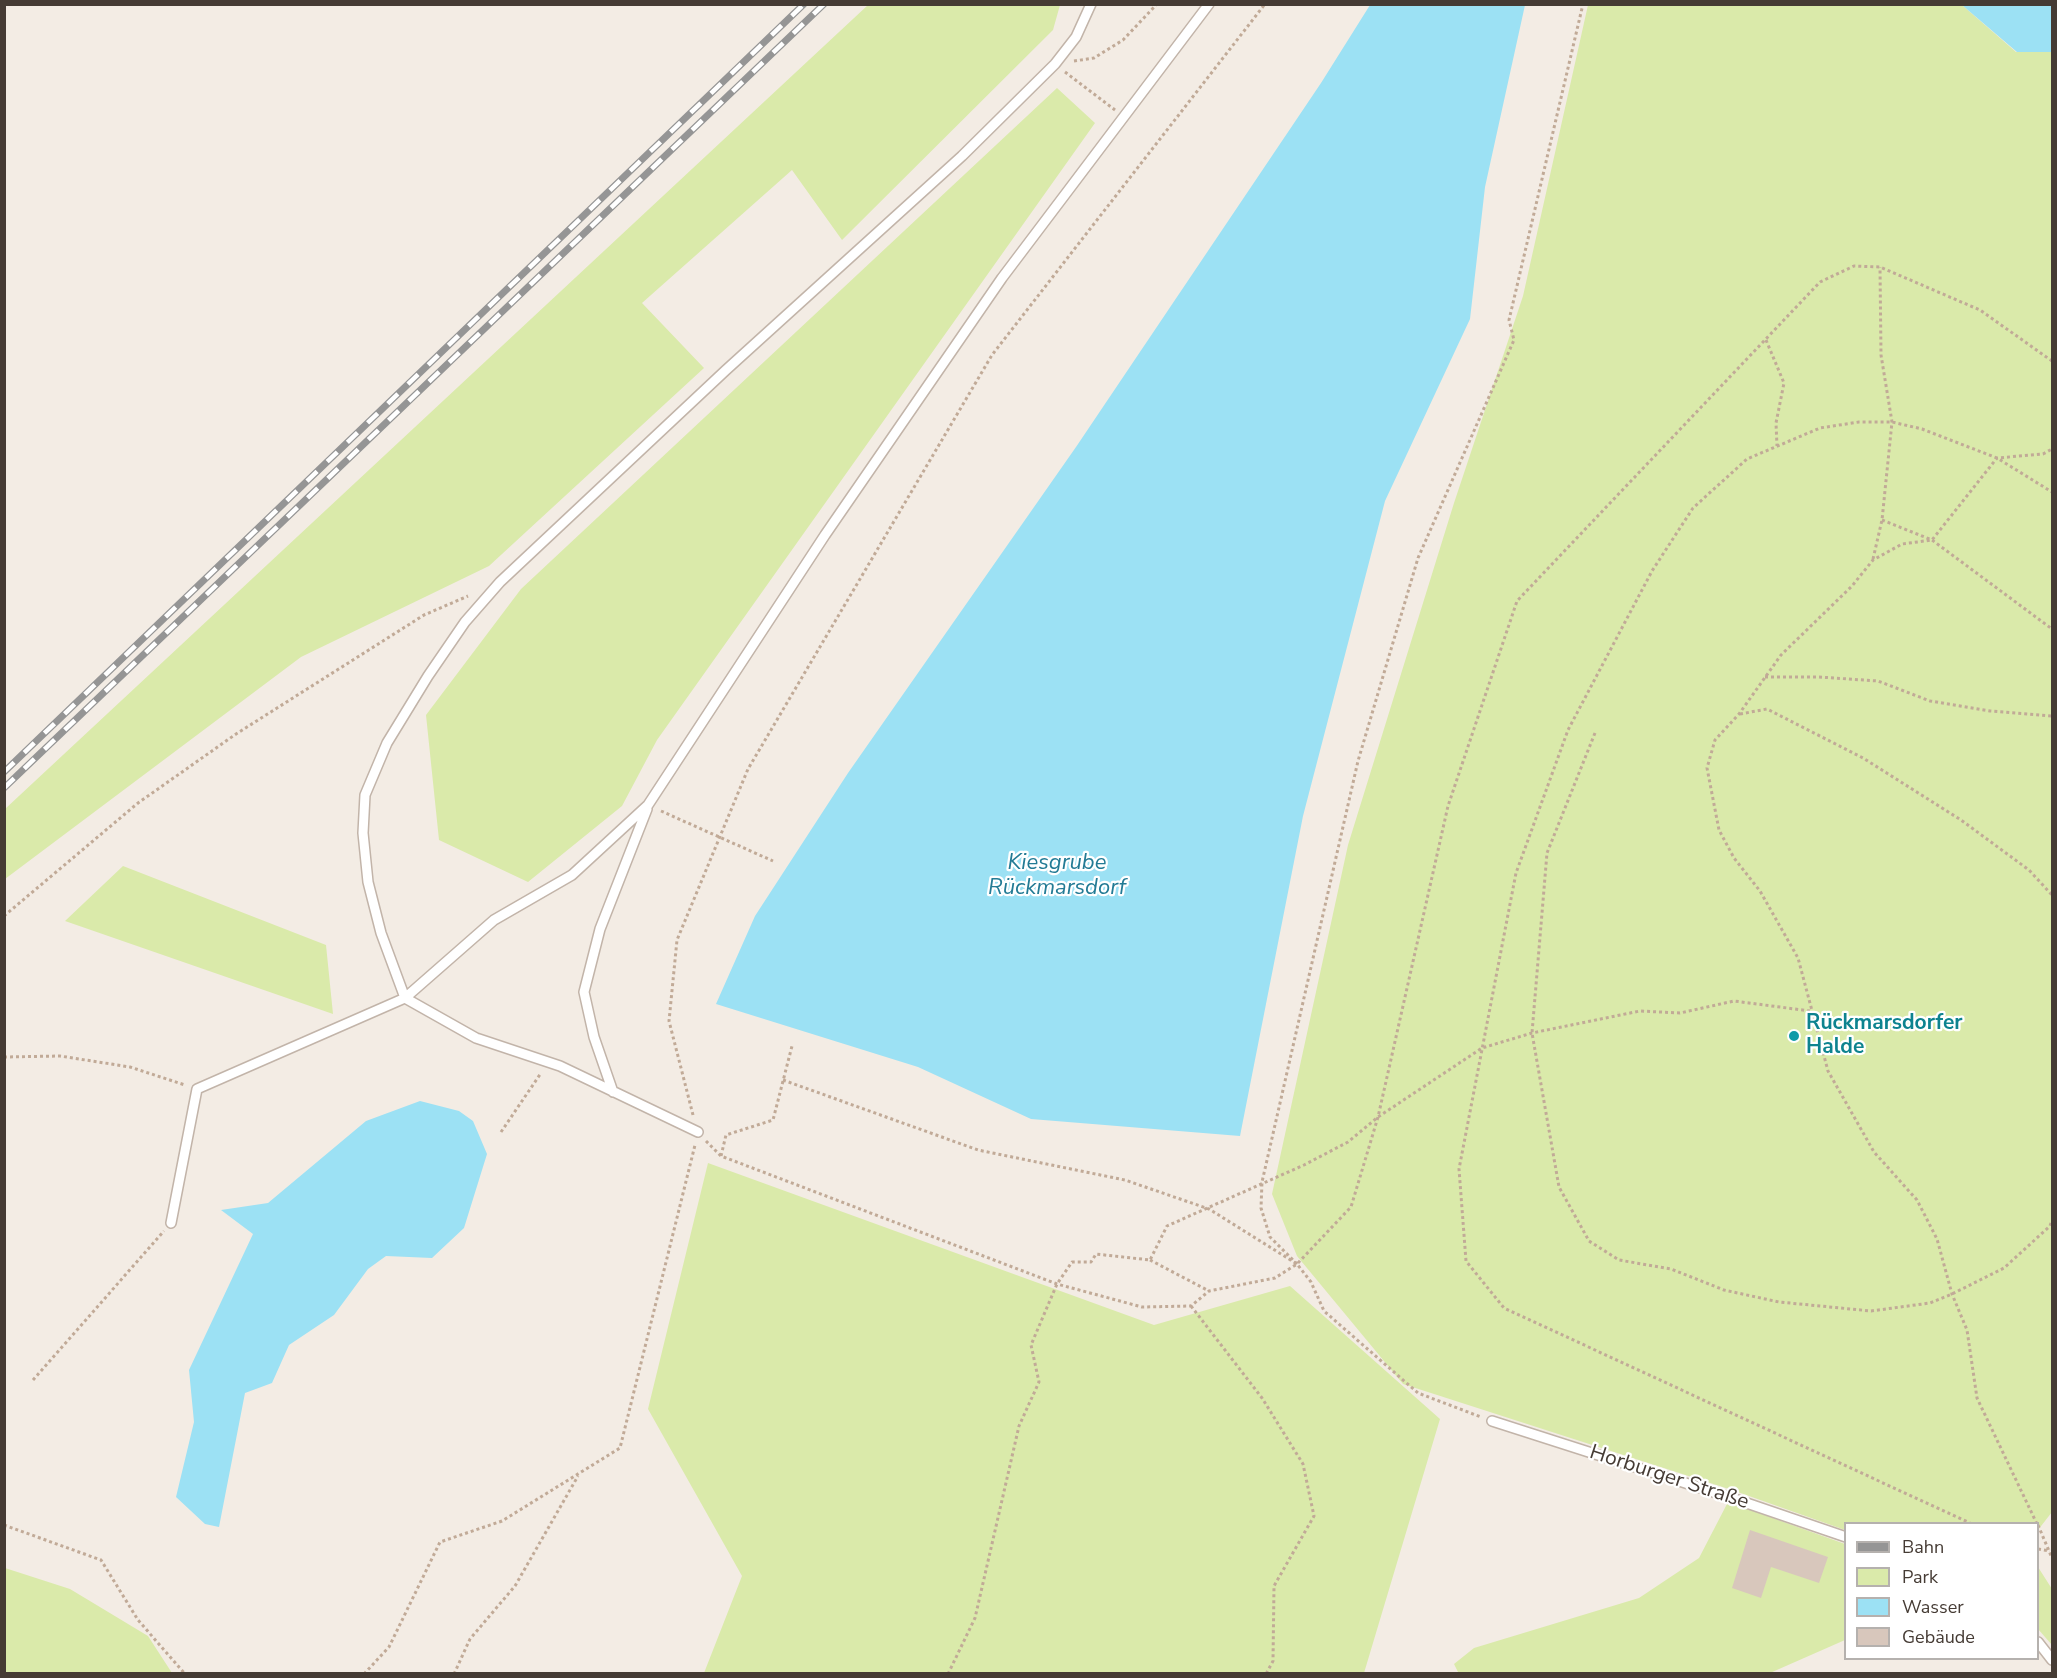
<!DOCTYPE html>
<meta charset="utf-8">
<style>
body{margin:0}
#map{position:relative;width:2057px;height:1678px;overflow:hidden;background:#f3ece4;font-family:"Nunito Sans",sans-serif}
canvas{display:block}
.frame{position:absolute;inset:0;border:6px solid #453b34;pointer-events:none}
.legend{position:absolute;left:1844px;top:1522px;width:195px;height:138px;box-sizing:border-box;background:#fff;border:2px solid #b5b1ae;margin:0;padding:8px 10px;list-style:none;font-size:18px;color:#453b34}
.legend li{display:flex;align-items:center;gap:12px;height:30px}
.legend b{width:30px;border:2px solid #b5b1ae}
</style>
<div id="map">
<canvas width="2057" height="1678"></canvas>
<div class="frame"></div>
<ul class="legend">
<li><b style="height:8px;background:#959595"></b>Bahn</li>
<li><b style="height:16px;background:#daeaaa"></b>Park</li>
<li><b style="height:16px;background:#9ce1f4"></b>Wasser</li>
<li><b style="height:16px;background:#d8c7bc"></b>Gebäude</li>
</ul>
</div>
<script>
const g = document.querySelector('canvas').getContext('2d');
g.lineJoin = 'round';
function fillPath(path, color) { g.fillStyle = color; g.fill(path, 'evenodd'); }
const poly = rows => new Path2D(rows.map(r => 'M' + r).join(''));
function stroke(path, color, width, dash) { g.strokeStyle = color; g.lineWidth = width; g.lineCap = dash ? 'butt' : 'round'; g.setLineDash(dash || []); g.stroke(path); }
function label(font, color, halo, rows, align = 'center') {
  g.font = font + ' "Nunito Sans",sans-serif'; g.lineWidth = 4.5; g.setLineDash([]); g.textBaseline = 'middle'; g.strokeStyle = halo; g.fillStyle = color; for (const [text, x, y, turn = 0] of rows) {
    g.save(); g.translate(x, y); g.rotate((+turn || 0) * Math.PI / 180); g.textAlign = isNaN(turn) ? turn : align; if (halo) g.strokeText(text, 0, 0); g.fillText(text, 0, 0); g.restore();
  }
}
fillPath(poly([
 [868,5,1060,5,1053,30,842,240,792,170,642,303,704,368,489,566,301,657,5,879,5,809],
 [1588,5,1962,5,2016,52,2052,52,2052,1512,2038,1530,2038,1524,1846,1524,1845,1530,1732,1490,1403,1384,1297,1256,1272,1194,1348,845,1454,503,1523,296],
 [1057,88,1095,123,657,740,622,806,528,882,439,840,426,715,521,589],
 [123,866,326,945,333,1014,65,921],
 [708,1163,1154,1325,1290,1286,1440,1419,1364,1673,704,1673,742,1576,648,1409],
 [1728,1502,1845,1544,1845,1640,1770,1673,1459,1674,1454,1664,1474,1648,1639,1598,1699,1558],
 [2038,1567,2052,1589,2052,1645,2038,1629],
 [5,1568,70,1589,148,1636,172,1673,5,1673]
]), '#daeaaa');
fillPath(poly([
 [1370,5,1525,5,1485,187,1470,319,1385,501,1303,816,1240,1136,1031,1119,918,1067,716,1004,755,916,848,773,1076,447,1321,83],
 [1962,5,2052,5,2052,52,2017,52],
 [420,1101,459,1111,473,1121,487,1154,464,1228,432,1258,386,1256,368,1269,334,1315,289,1345,272,1383,245,1393,219,1527,205,1524,176,1497,194,1422,189,1370,253,1234,221,1210,268,1203,366,1121]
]), '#9ce1f4');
fillPath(poly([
 [1750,1530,1828,1557,1819,1583,1771,1567,1761,1598,1732,1588]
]), '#d8c7bc');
const service = poly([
 [613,1092,594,1037,584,992,600,929,647,809],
 [698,1132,560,1066,476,1038,405,998,381,933,368,882,363,833,365,795,387,743,428,676,465,622,500,582,726,370,962,156,1055,64,1076,37,1091,4],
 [171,1223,197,1089,405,998,494,920,572,875,648,805,825,535,1002,278,1209,4],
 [1492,1421,1729,1497,1846,1537],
 [2038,1642,2052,1660]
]);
stroke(service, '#c2b4a9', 12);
stroke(poly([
 [1074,61,1094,58,1123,40,1157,4],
 [1065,72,1115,110],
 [1766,340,1784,383,1776,423,1777,446],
 [1882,520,1932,540,2052,629],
 [1873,559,1882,520,1892,422,1881,355,1880,267],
 [1765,677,1819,677,1878,681,1930,701,1990,711,2052,716],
 [1740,714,1767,709,1863,758,1961,820,2029,870,2052,895],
 [1595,733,1547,853,1532,1033,1559,1187,1589,1241,1619,1260,1671,1269,1724,1290,1779,1302,1871,1311,1930,1303,1952,1294,2004,1268,2050,1226,2052,1220],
 [661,811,773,861],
 [4,916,138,803,236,734,424,615,468,596],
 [4,1057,60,1056,130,1067,185,1085],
 [783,1080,978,1150,1125,1180,1209,1209,1297,1264,1311,1282,1324,1311,1418,1393,1481,1417],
 [693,1115,669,1021,677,940,748,769,992,355,1265,4],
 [501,1132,541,1073],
 [706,1141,721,1156,1057,1284,1142,1307,1191,1306,1209,1291,1275,1278,1297,1264,1351,1207,1378,1117,1448,806,1517,601,1820,282,1854,266,1880,267,1980,310,2052,361],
 [721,1156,726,1135,773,1120,792,1046],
 [1150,1260,1209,1291],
 [1297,1264,1270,1237,1261,1208,1262,1182,1358,761,1418,558,1514,340,1509,320,1583,4],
 [1191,1306,1262,1398,1303,1464,1314,1516,1274,1586,1273,1661,1266,1674],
 [33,1380,164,1231],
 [1972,1524,1504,1308,1466,1261,1459,1169,1516,873,1568,730,1652,571,1693,508,1747,459,1820,428,1859,422,1892,422,1922,429,1997,458,2052,492],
 [2037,1524,1977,1398,1967,1330,1952,1294,1937,1239,1917,1200,1874,1152,1828,1071,1798,958,1760,891,1734,858,1719,830,1707,768,1715,740,1739,714,1781,655,1852,586,1873,560,1902,544,1932,540,1997,458,2043,454,2052,449],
 [4,1525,101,1560,138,1620,185,1674],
 [2038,1525,2052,1558],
 [2038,1549,2050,1551],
 [364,1674,389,1647,440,1542,502,1521,620,1448,695,1145],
 [454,1674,470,1639,515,1586,578,1476],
 [948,1674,975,1618,1019,1426,1039,1382,1031,1345,1057,1284,1072,1262,1091,1262,1096,1254,1150,1260,1167,1226,1304,1165,1348,1142,1378,1117,1482,1048,1532,1033,1640,1011,1680,1013,1734,1001,1810,1011]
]), '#c1aa97', 3, [3, 3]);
stroke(service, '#fff', 9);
const rail = poly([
 [4,772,804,4],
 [4,788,824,4]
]);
stroke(rail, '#959595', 7);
stroke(rail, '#fff', 4.5, [14]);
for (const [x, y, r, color] of [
 [1794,1036,6,"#0f9aa8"]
]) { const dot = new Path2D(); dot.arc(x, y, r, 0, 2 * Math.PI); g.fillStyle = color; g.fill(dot); stroke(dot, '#fff', 2); }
label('bold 21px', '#0d838f', '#fff', [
 ["Rückmarsdorfer",1806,1024],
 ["Halde",1806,1048]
], 'left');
label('21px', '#453b34', '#fff', [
 ["Horburger Straße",1669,1478,18]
]);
label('italic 22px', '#237b95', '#fff', [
 ["Kiesgrube",1057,864],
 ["Rückmarsdorf",1057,889]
]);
</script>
